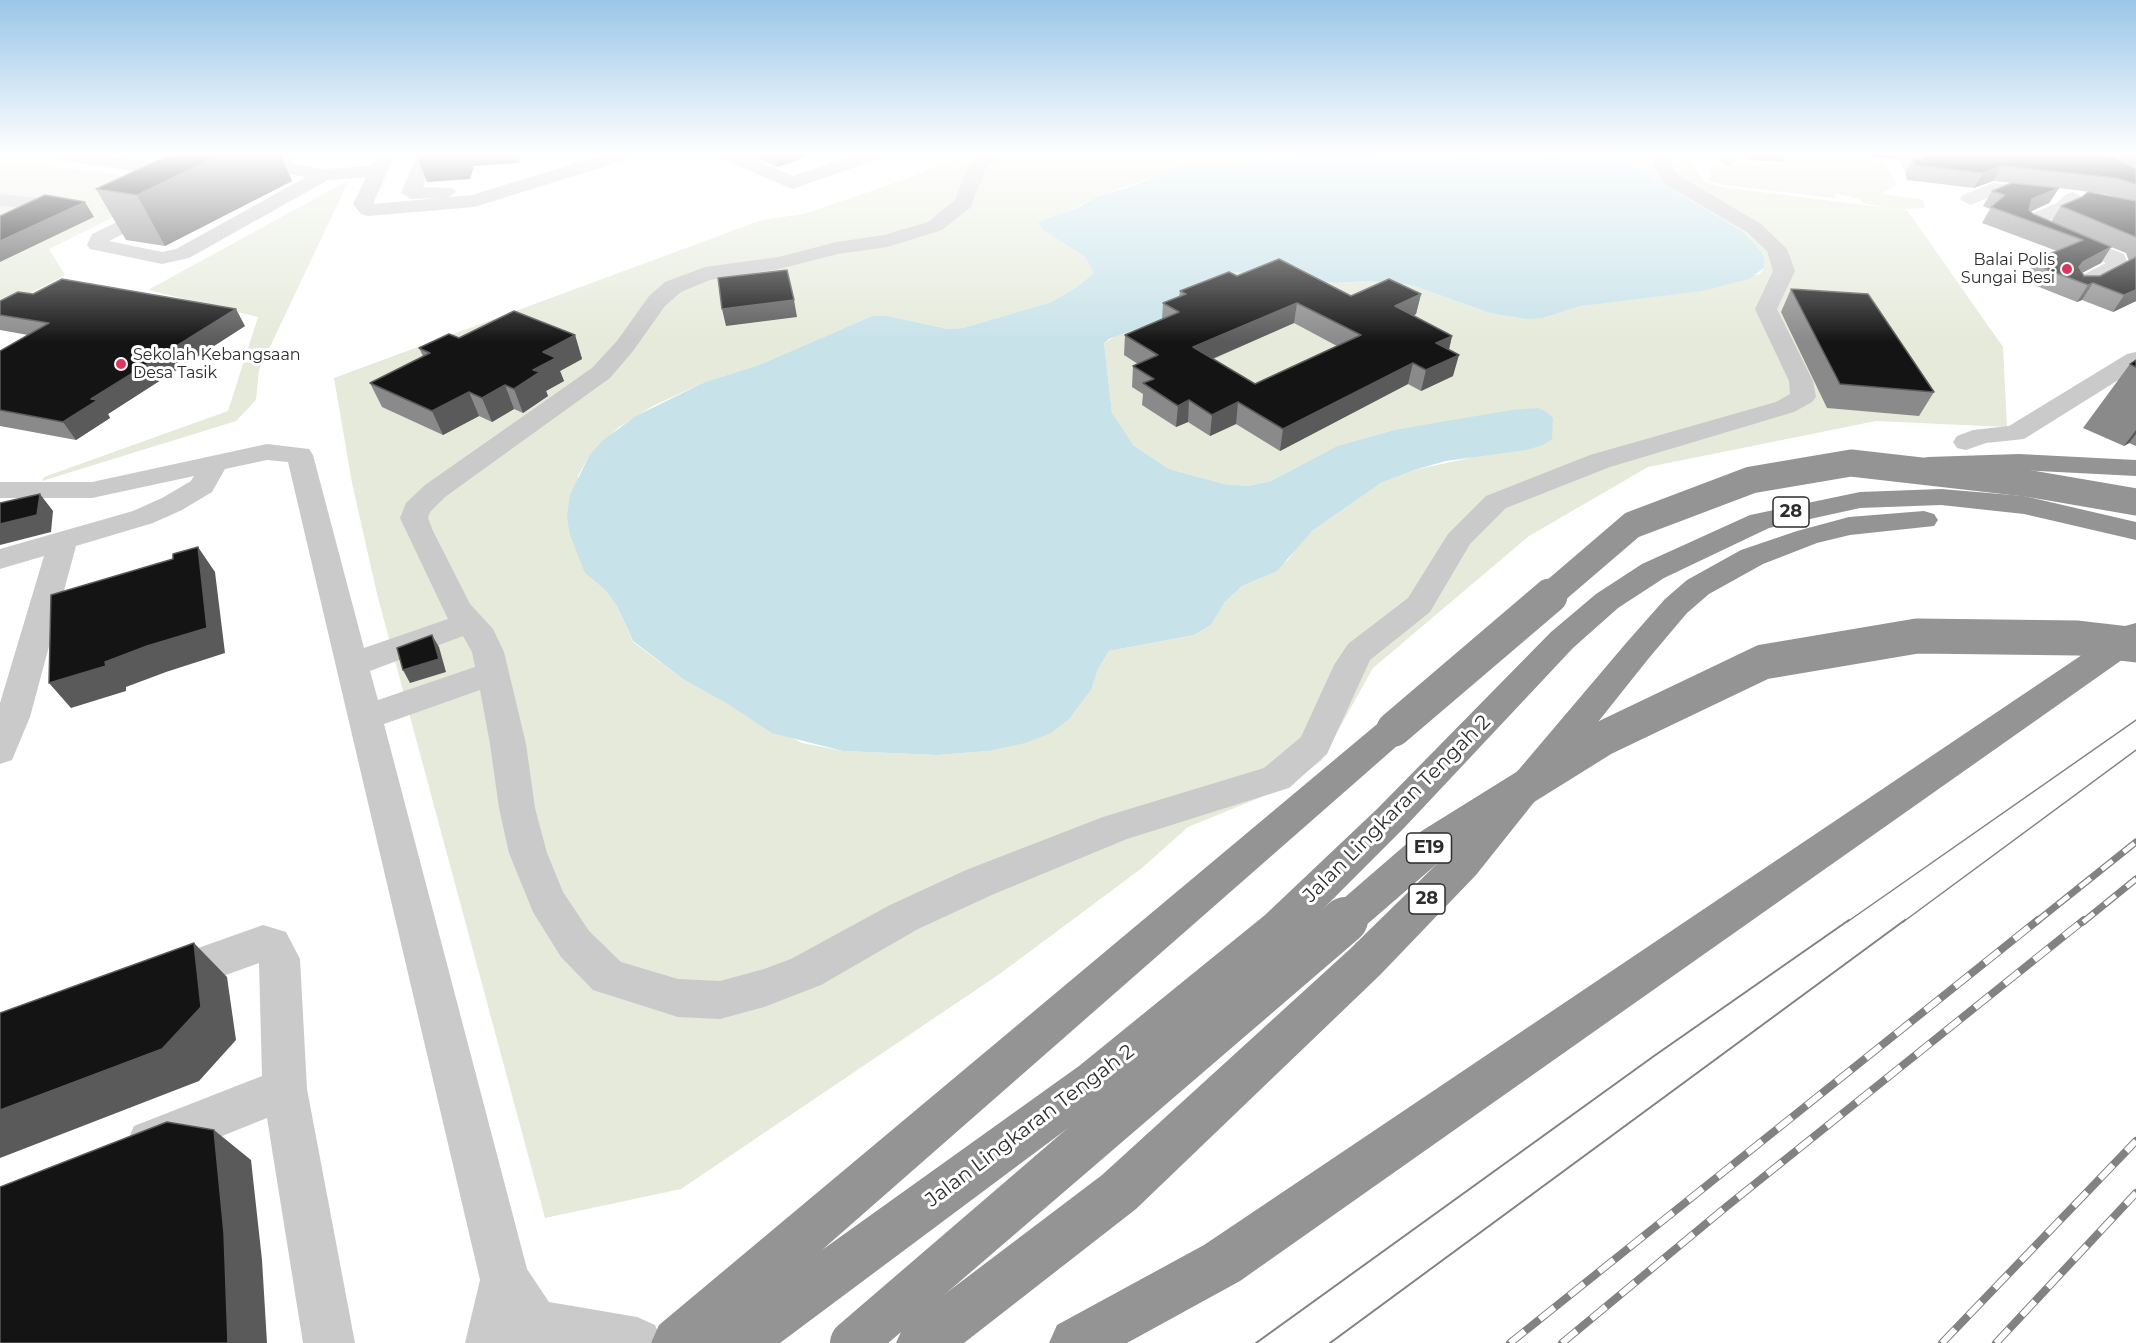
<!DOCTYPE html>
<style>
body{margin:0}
canvas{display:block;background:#fff}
</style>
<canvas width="2136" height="1343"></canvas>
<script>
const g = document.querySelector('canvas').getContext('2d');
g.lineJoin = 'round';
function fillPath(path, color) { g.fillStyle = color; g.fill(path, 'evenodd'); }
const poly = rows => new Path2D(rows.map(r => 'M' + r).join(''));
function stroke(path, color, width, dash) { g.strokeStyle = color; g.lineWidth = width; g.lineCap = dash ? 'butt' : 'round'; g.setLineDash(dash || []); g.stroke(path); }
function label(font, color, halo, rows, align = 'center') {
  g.font = font + ' Montserrat,sans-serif'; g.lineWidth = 6; g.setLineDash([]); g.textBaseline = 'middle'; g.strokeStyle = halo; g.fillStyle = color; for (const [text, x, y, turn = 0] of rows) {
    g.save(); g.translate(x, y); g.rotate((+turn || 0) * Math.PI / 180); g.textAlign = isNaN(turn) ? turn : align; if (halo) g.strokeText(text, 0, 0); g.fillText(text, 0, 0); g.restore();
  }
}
fillPath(poly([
 [965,154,1276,154,1257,161,1205,166,1197,163,1098,196,1067,212,1043,230,1085,257,1094,273,1077,287,1051,302,963,328,948,329,888,316,872,316,759,365,705,382,653,406,618,428,589,456,578,476,585,573,606,591,617,606,633,642,683,679,802,743,843,751,937,755,988,751,1092,688,1098,669,1109,651,1194,635,1211,625,1225,602,1242,586,1261,578,1288,560,1302,540,1312,531,1381,483,1414,470,1483,455,1537,408,1394,430,1337,446,1271,481,1248,486,1224,484,1169,469,1133,445,1120,428,1112,413,1104,343,1208,284,1211,278,1218,274,1234,272,1335,283,1366,281,1411,285,1490,313,1543,318,1581,306,1760,274,1764,268,1765,259,1761,251,1742,231,1633,166,1598,154,1691,154,1696,171,1705,182,1721,187,1888,208,1863,203,1859,199,1835,193,1835,198,1724,185,1709,181,1711,167,1785,163,1780,154,1883,161,1897,184,1882,194,1923,200,1925,207,1922,208,1901,209,1907,210,2003,347,2007,427,1876,421,1648,467,1529,536,1373,668,1321,761,1286,787,1188,827,1142,868,1001,973,681,1189,545,1218,377,594,352,483,334,378,762,220,804,214,906,179],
 [11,160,180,184,49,249,65,275,0,309,0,165],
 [349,180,259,370,256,400,236,421,42,481,44,477,228,411,258,317,148,290]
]), '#e5eada');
fillPath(poly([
 [1276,154,1608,156,1633,166,1742,231,1761,251,1765,259,1764,268,1749,279,1702,291,1581,306,1543,318,1528,319,1490,313,1411,285,1366,281,1335,283,1234,272,1211,278,1208,284,1173,315,1109,339,1104,343,1112,413,1133,445,1169,469,1224,484,1248,486,1271,481,1337,446,1394,430,1512,410,1537,408,1545,411,1553,418,1552,439,1543,445,1526,450,1446,461,1414,470,1381,483,1312,531,1277,571,1242,586,1225,602,1211,625,1194,635,1109,651,1098,669,1092,688,1069,719,1051,733,1025,743,988,751,937,755,843,751,772,733,728,704,683,679,633,641,617,606,606,591,585,573,570,535,567,517,570,495,589,456,602,441,636,416,705,382,759,365,872,316,888,316,948,329,963,328,1051,302,1077,287,1094,273,1085,257,1043,230,1038,222,1077,208,1098,196,1131,187,1185,165,1197,163,1205,166,1257,161]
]), '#c7e2e9');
fillPath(poly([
 [44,154,95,154,188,167,197,173,188,179,53,159,44,154],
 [278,154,302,154,290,163,324,169,371,166,377,154,395,154,373,204,440,198,411,199,401,193,417,154,435,154,423,187,453,188,456,192,448,197,472,195,605,154,635,154,632,158,474,207,368,216,361,214,353,204,366,177,328,180,189,258,162,264,90,249,87,245,92,234,159,202,166,204,169,208,166,212,109,241,162,252,176,249,306,177,273,171,269,162,278,154],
 [717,154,742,154,793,176,857,154,885,154,882,158,792,189,720,158,717,154],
 [983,154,1006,154,985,169,971,207,942,230,887,247,838,254,779,269,710,280,681,292,665,306,633,351,610,378,445,497,430,512,428,518,433,531,470,604,493,629,504,652,526,744,535,808,547,853,563,892,589,931,621,962,678,979,720,981,764,969,791,959,890,905,966,870,1103,817,1264,768,1301,737,1334,665,1348,644,1408,598,1448,534,1486,496,1590,455,1776,402,1790,394,1789,381,1755,309,1773,271,1767,251,1747,232,1663,183,1654,166,1654,154,1672,154,1672,166,1678,175,1761,224,1787,249,1795,271,1777,309,1813,381,1816,397,1812,402,1794,412,1610,467,1506,508,1470,544,1430,612,1370,660,1327,754,1289,788,1127,839,994,894,918,929,821,985,764,1007,720,1019,678,1017,593,990,561,957,533,912,509,853,499,808,490,744,480,690,384,724,527,1269,549,1302,637,1317,655,1325,663,1343,465,1343,480,1280,288,462,267,460,225,469,212,492,182,510,153,523,76,546,30,717,12,760,0,764,0,703,44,556,0,569,0,549,133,511,162,498,191,481,194,476,92,498,0,498,0,482,92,482,267,444,309,449,313,455,364,648,448,619,400,518,406,503,425,485,592,368,617,341,649,296,665,282,705,267,778,257,837,242,884,235,928,222,955,200,968,166,983,154],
 [463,636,472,652,475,667,378,700,370,671,463,636],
 [1716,154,1734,154,1738,160,1729,166,1722,164,1716,154],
 [1895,154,1913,154,1921,167,1912,173,1905,171,1895,154],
 [1993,183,2040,188,2050,194,2040,200,1995,195,1970,205,1960,199,1963,195,1993,183],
 [2073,192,2083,198,2080,202,2071,211,2045,222,2124,254,2129,266,2126,271,2081,292,2073,290,2070,285,2073,280,2106,263,2024,228,2021,224,2024,217,2057,203,2066,194,2073,192],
 [0,194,46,199,56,205,53,209,0,234,0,220,24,208,0,206,0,194],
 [2136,352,2136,369,2024,439,1986,443,1966,450,1957,448,1953,442,1957,436,1973,430,2009,426,2127,354,2136,352],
 [263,925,286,932,300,959,307,1089,355,1343,303,1343,267,1118,150,1165,134,1158,127,1142,134,1126,262,1076,259,963,171,995,156,989,150,976,156,963,263,925]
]), '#cacaca');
fillPath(poly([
 [2019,454,2136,460,2136,476,2019,470,1928,473,1918,471,1914,465,1918,459,1928,457,2019,454],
 [1941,489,2024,496,2136,522,2136,540,2024,514,1941,505,1860,508,1769,528,1664,578,1618,608,1573,648,1404,828,1293,939,1111,1096,780,1343,651,1343,659,1325,1382,720,1394,716,1406,720,1411,729,1406,738,822,1250,1079,1066,1265,915,1378,808,1551,632,1596,594,1642,564,1750,515,1860,492,1941,489],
 [1924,511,1934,514,1938,520,1934,526,1850,535,1817,543,1763,564,1709,594,1687,613,1649,658,1476,875,1380,975,1136,1209,964,1343,896,1343,904,1325,1102,1175,1350,949,1448,853,1627,642,1665,599,1687,580,1741,550,1797,531,1849,517,1924,511],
 [2136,623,2136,650,1240,1281,1127,1343,1049,1343,1057,1325,1204,1245,2125,626,2136,623]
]), '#949494');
stroke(poly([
 [1847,922,2136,720],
 [1903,922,2136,750]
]), '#828282', 1.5);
stroke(poly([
 [1256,1343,1654,1056,1849,920],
 [1330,1343,1905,920]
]), '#828282', 2);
const railFar1 = poly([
 [2036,922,2136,842],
 [2083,922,2136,879]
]);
const rail = poly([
 [1510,1343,2038,920],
 [1562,1343,1726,1207,2084,920],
 [1942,1343,2136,1141],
 [1996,1343,2136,1193]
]);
stroke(railFar1, '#828282', 7);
stroke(rail, '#828282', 8);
stroke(railFar1, '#fff', 4.5, [14]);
stroke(rail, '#fff', 6, [19]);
stroke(poly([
 [1548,597,1632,525,1751,480,1851,463,2026,483,2136,502]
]), '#949494', 27);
stroke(poly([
 [1394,729,1550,596],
 [1343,922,1432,845,1604,738,1763,662,1917,636,2078,638,2136,645]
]), '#949494', 35);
stroke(poly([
 [853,1343,1345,920]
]), '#949494', 46);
fillPath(poly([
 [172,154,280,154,292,181,165,246,126,240,96,189],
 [747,154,814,154,778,167],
 [1738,154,1786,154,1783,162,1748,160],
 [1835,154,1897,154,1895,159],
 [1915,154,2136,154,2136,301,2113,312,2082,300,2077,302,2034,285,2037,281,2025,277,2035,260,2057,251,1982,223,1990,209,1983,206,1992,191,2012,183,1993,181,1974,188,1907,180,1905,173,1913,158,1918,159],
 [2059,188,2106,194,2120,198,2061,206,2051,222,2033,214,2030,212,2049,203],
 [2111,247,2126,253,2129,261,2100,276,2084,276,2082,273,2101,263],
 [1237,276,1351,296,1421,294,1416,314,1413,316,1452,336,1449,350,1453,376,1421,391,1408,384,1280,451,1236,424,1210,436,1188,422,1176,427,1142,405,1143,394,1132,387,1133,366,1138,364,1124,355,1125,335,1162,319,1163,303,1179,297,1180,291],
 [1294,323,1337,346,1255,384,1213,359],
 [1791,289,1934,392,1919,416,1827,408,1781,312],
 [0,301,245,326,108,414,110,418,76,440,0,426,0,351,28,335,0,330],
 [575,335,582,359,560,371,564,381,546,391,548,396,523,413,514,409,492,422,479,416,443,435,382,407,370,383,423,356,419,348,459,338],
 [2136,360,2136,446,2129,443,2124,446,2083,428,2130,364]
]), '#8a8a8a');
fillPath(poly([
 [223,154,280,154,292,181,165,246,137,195],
 [416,154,522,154,519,163,474,166,470,179,427,182],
 [776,154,814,154,778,167],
 [2002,166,1993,181,1974,188,1983,173],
 [2059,188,2049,203,2023,215,2032,199],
 [85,202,94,217,0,262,0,241],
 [2111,247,2101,263,2072,278,2083,262],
 [2093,283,2082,300,2077,302,2088,285],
 [2136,288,2136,301,2113,312,2124,295],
 [1421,294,1416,314,1390,326,1395,306],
 [794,300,797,317,726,326,722,309],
 [1297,303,1294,323,1191,368,1193,347],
 [236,309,245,326,108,414,110,418,76,440,63,422,91,399],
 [575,335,582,359,560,371,564,381,546,391,548,396,523,413,514,389,533,370,543,352],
 [1452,336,1447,357,1436,343],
 [1459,355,1453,376,1421,391,1426,370],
 [1413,363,1408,384,1280,451,1283,429],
 [505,385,514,409,492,422,482,398],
 [469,392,479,416,443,435,432,411],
 [1189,400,1188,422,1176,427,1178,406],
 [1238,402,1236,424,1210,436,1212,415],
 [2136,430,2136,434,2129,443,2124,446],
 [40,494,53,511,51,532,0,545,0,524],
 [198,547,215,572,225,653,166,672,126,687,126,691,71,708,49,683,147,646],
 [432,635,439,647,446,672,410,683,403,670],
 [194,943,227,977,236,1040,199,1081,0,1158,0,1110],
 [214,1130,251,1160,262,1260,267,1343,228,1343]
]), '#5a5a5a');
const building = poly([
 [172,154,223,154,137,195,96,189,172,154],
 [1928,154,2108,154,2136,169,2136,184,2116,178,2002,166,1983,173,1915,165,1913,158,1921,160,1928,154],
 [2012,183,2059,188,2032,199,2029,210,2033,214,2111,247,2083,262,2079,267,2084,276,2100,276,2136,257,2136,290,2124,295,2093,283,2088,285,2045,269,2051,266,2035,260,2083,240,1991,207,2005,195,1992,191,2012,183],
 [2088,192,2136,201,2136,237,2061,206,2082,197,2088,192],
 [45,195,85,202,0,241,0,216,45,195],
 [1279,259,1351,296,1389,279,1421,294,1395,306,1452,336,1436,343,1459,355,1426,370,1413,363,1283,429,1238,402,1212,415,1189,400,1178,406,1143,383,1154,379,1133,366,1158,355,1125,335,1179,312,1163,303,1186,294,1180,291,1229,272,1237,276,1279,259],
 [1297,303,1361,335,1255,384,1193,347,1297,303],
 [787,270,794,300,722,309,718,278,787,270],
 [62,279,236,309,91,399,98,400,63,422,0,410,0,351,49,323,0,315,0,301,18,292,33,294,62,279],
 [1791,289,1868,294,1934,392,1840,384,1791,289],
 [514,311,575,335,543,352,556,358,533,370,540,372,514,389,505,385,482,398,469,392,432,411,370,383,430,353,419,348,449,334,459,338,514,311],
 [2136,360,2136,367,2130,364,2136,360],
 [40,494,37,515,0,524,0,503,40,494],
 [198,547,207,628,147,646,105,662,106,666,49,683,51,595,173,559,173,554,198,547],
 [432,635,439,659,403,670,397,648,432,635],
 [194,943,201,1007,162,1049,0,1110,0,1013,194,943],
 [167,1122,214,1130,224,1233,228,1343,0,1343,0,1187,167,1122]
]);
fillPath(building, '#141414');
stroke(building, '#5a5a5a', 1.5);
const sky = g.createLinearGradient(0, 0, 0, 342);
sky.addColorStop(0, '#9bc6e8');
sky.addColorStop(0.45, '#fff');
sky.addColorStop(1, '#ffffff00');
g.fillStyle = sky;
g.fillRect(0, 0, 2136, 342);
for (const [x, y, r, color] of [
 [2067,269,6,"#dd355f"],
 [121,364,6,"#dd355f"]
]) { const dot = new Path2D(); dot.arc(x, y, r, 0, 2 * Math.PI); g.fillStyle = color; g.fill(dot); stroke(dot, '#fff', 2); }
label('16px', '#2d2d2d', '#fff', [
 ["Balai Polis",2055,260],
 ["Sungai Besi",2055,278],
 ["Sekolah Kebangsaan",133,355,"left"],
 ["Desa Tasik",133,373,"left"]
], 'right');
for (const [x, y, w] of [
 [1791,512,36],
 [1429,848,45],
 [1427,899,36]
]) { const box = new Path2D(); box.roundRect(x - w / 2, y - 15, w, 30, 4.5); g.fillStyle = '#fff'; g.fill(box); stroke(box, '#2d2d2d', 1.5); }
label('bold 18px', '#2d2d2d', null, [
 ["28",1791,512],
 ["E19",1429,848],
 ["28",1427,899]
]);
label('20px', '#2d2d2d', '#fff', [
 ["Jalan Lingkaran Tengah 2",1397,809,-45],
 ["Jalan Lingkaran Tengah 2",1030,1126,-37]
]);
</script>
